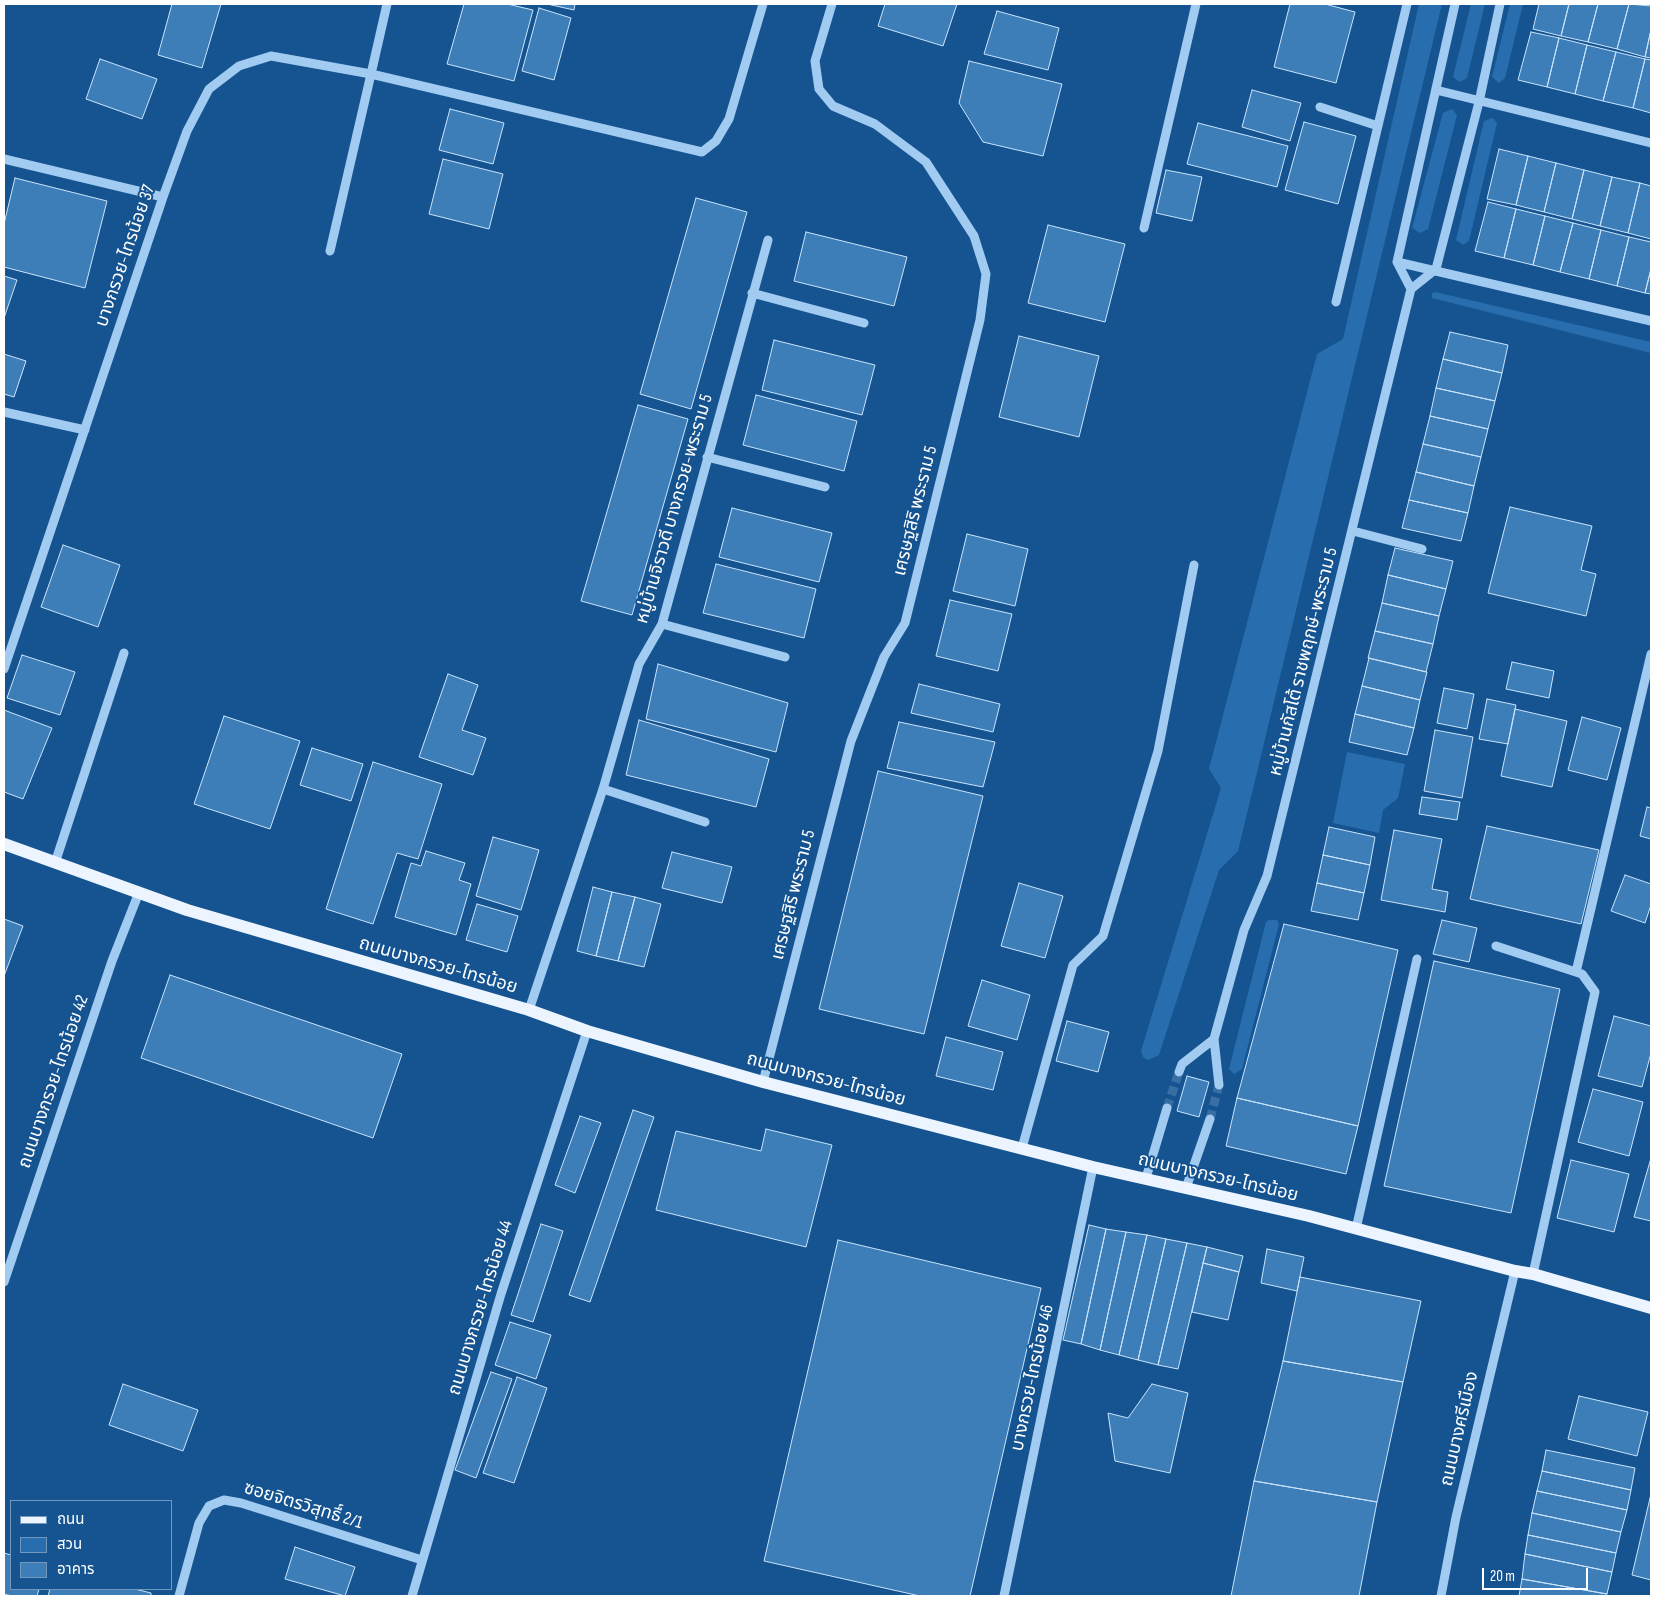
<!DOCTYPE html>
<meta charset="utf-8">
<style>
body{margin:0}
#map{position:relative;width:1655px;height:1600px;overflow:hidden;background:#155491;font-family:"Sofia Sans Condensed","Noto Sans Thai",sans-serif}
canvas{display:block}
.frame{position:absolute;inset:0;border:5px solid #fff;pointer-events:none}
.legend{position:absolute;left:10px;top:1500px;width:162px;height:90px;box-sizing:border-box;background:#155491;border:1px solid #7398bd;margin:0;padding:6px 9px;list-style:none;font-size:15px;color:#fff}
.legend li{display:flex;align-items:center;gap:10px;height:25px}
.legend b{width:25px;border:1px solid #7398bd}
.scale{position:absolute;left:1482px;top:1568px;width:106px;height:22px;box-sizing:border-box;border:2px solid #fff;border-top:0;padding-left:6px;font-size:15px;line-height:18px;white-space:nowrap;color:#fff;-webkit-text-stroke:4px #155491;paint-order:stroke}
</style>
<div id="map">
<canvas width="1655" height="1600"></canvas>
<div class="frame"></div>
<ul class="legend">
<li><b style="height:6px;background:#ecf5ff"></b>ถนน</li>
<li><b style="height:14px;background:#286eaf"></b>สวน</li>
<li><b style="height:14px;background:#3d7eb9"></b>อาคาร</li>
</ul>
<div class="scale">20 m</div>
</div>
<script>
const g = document.querySelector('canvas').getContext('2d');
g.lineJoin = 'round';
function fillPath(path, color) { g.fillStyle = color; g.fill(path, 'evenodd'); }
const poly = rows => new Path2D(rows.map(r => 'M' + r).join(''));
function stroke(path, color, width, dash) { g.strokeStyle = color; g.lineWidth = width; g.lineCap = dash ? 'butt' : 'round'; g.setLineDash(dash || []); g.stroke(path); }
function label(font, color, halo, rows, align = 'center') {
  g.font = font + ' "Sofia Sans Condensed","Noto Sans Thai",sans-serif'; g.lineWidth = 4; g.setLineDash([]); g.textBaseline = 'middle'; g.strokeStyle = halo; g.fillStyle = color; for (const [text, x, y, turn = 0] of rows) {
    g.save(); g.translate(x, y); g.rotate((+turn || 0) * Math.PI / 180); g.textAlign = isNaN(turn) ? turn : align; if (halo) g.strokeText(text, 0, 0); g.fillText(text, 0, 0); g.restore();
  }
}
fillPath(poly([
 [1419,4,1442,4,1238,851,1219,870,1159,1055,1148,1060,1143,1057,1141,1051,1221,788,1209,769,1317,354,1343,339],
 [1471,4,1485,4,1467,78,1460,82,1453,77],
 [1510,4,1523,4,1505,78,1499,83,1492,77],
 [1452,109,1457,115,1428,229,1420,233,1412,228,1443,113],
 [1493,118,1497,123,1469,241,1463,245,1456,240,1484,121],
 [1435,292,1651,342,1651,353,1432,298,1432,293],
 [1347,752,1405,764,1398,798,1383,810,1379,833,1333,823],
 [1269,920,1277,920,1279,924,1242,1069,1234,1074,1229,1069,1266,922]
]), '#286eaf');
const building = poly([
 [172,4,221,4,202,68,158,55,172,4],
 [464,4,507,4,533,10,514,81,447,64,464,4],
 [547,4,575,4,574,10,547,4],
 [885,4,957,4,943,46,878,26,885,4],
 [1290,4,1325,4,1355,12,1336,83,1274,67,1290,4],
 [1539,4,1569,4,1561,36,1533,29,1539,4],
 [1569,4,1598,4,1588,42,1561,36,1569,4],
 [1598,4,1629,4,1617,49,1588,42,1598,4],
 [1629,4,1651,6,1651,30,1645,57,1617,49,1629,4],
 [539,8,571,18,554,80,522,71,539,8],
 [997,11,1059,28,1048,70,984,54,997,11],
 [1651,30,1651,58,1645,57,1651,30],
 [1531,32,1559,38,1547,87,1518,80,1531,32],
 [1559,38,1587,45,1575,94,1547,87,1559,38],
 [1587,45,1616,52,1603,101,1575,94,1587,45],
 [1616,52,1645,59,1633,108,1603,101,1616,52],
 [100,59,157,79,142,119,86,99,100,59],
 [1645,59,1651,60,1651,113,1633,108,1645,59],
 [969,61,1062,84,1043,156,983,142,959,103,969,61],
 [1252,90,1301,103,1290,141,1242,127,1252,90],
 [450,109,504,123,493,164,439,150,450,109],
 [1304,122,1356,136,1338,204,1285,190,1304,122],
 [1198,123,1288,146,1277,187,1187,164,1198,123],
 [1499,149,1528,156,1516,205,1487,199,1499,149],
 [1528,156,1556,163,1544,212,1516,205,1528,156],
 [443,159,503,174,489,229,429,214,443,159],
 [1556,163,1584,170,1572,219,1544,212,1556,163],
 [1166,170,1202,177,1192,221,1156,213,1166,170],
 [1584,170,1612,177,1600,226,1572,219,1584,170],
 [1612,177,1640,183,1628,233,1600,226,1612,177],
 [15,178,107,201,85,288,4,267,4,224,15,178],
 [1640,183,1651,186,1651,239,1628,233,1640,183],
 [696,198,747,212,691,409,640,394,696,198],
 [1488,202,1516,209,1504,258,1475,251,1488,202],
 [1516,209,1545,216,1533,265,1504,258,1516,209],
 [1545,216,1573,223,1560,272,1533,265,1545,216],
 [1573,223,1601,230,1589,279,1560,272,1573,223],
 [1048,225,1125,244,1105,322,1028,303,1048,225],
 [1601,230,1629,237,1617,286,1589,279,1601,230],
 [806,232,907,257,894,306,794,281,806,232],
 [1629,237,1651,242,1651,269,1645,293,1617,286,1629,237],
 [1651,269,1651,294,1645,293,1651,269],
 [4,276,17,280,4,318,4,276],
 [1450,332,1508,345,1502,373,1443,359,1450,332],
 [1019,336,1099,356,1079,437,999,417,1019,336],
 [774,340,875,365,862,415,762,390,774,340],
 [4,354,26,361,14,397,4,394,4,354],
 [1443,359,1502,373,1495,401,1436,388,1443,359],
 [1436,388,1495,401,1488,429,1430,416,1436,388],
 [756,395,857,421,844,471,743,445,756,395],
 [638,405,688,419,632,615,581,601,638,405],
 [1430,416,1488,429,1481,457,1423,444,1430,416],
 [1423,444,1481,457,1474,486,1416,472,1423,444],
 [1416,472,1474,486,1468,513,1409,500,1416,472],
 [1409,500,1468,513,1461,541,1402,528,1409,500],
 [1510,507,1592,526,1581,570,1596,574,1586,616,1488,593,1510,507],
 [732,508,832,533,819,582,719,557,732,508],
 [967,534,1028,549,1015,606,953,591,967,534],
 [63,545,120,565,98,627,41,607,63,545],
 [1395,548,1453,561,1446,589,1388,575,1395,548],
 [716,564,816,589,804,638,703,613,716,564],
 [1388,575,1446,589,1439,616,1382,603,1388,575],
 [950,600,1012,614,998,671,936,656,950,600],
 [1382,603,1439,616,1433,644,1375,631,1382,603],
 [1375,631,1433,644,1426,672,1368,658,1375,631],
 [22,655,75,672,60,715,7,698,22,655],
 [1369,658,1427,672,1420,700,1362,686,1369,658],
 [1512,662,1554,671,1549,698,1506,689,1512,662],
 [658,664,788,703,776,752,646,719,658,664],
 [448,674,478,685,462,730,486,738,473,775,419,757,448,674],
 [919,684,1000,704,993,732,911,713,919,684],
 [1362,686,1420,700,1414,728,1355,714,1362,686],
 [1444,688,1474,694,1467,729,1437,723,1444,688],
 [1487,699,1516,705,1508,744,1479,739,1487,699],
 [1515,709,1567,721,1552,787,1501,776,1515,709],
 [4,710,52,728,23,799,4,792,4,710],
 [1355,714,1414,728,1407,755,1349,742,1355,714],
 [224,716,300,741,270,829,194,804,224,716],
 [1582,717,1621,728,1607,780,1568,770,1582,717],
 [639,720,769,759,756,807,626,775,639,720],
 [899,722,995,742,983,787,887,768,899,722],
 [1435,730,1473,737,1462,798,1424,791,1435,730],
 [312,748,363,764,351,801,300,785,312,748],
 [373,762,442,784,418,859,397,853,373,924,326,909,373,762],
 [878,771,983,796,924,1034,819,1009,878,771],
 [1422,797,1460,802,1457,820,1419,814,1422,797],
 [1647,807,1651,808,1651,839,1640,836,1647,807],
 [1487,826,1599,850,1581,924,1470,899,1487,826],
 [1329,827,1375,837,1370,865,1323,855,1329,827],
 [1394,830,1442,839,1432,889,1448,892,1445,912,1381,900,1394,830],
 [493,837,539,850,521,910,476,896,493,837],
 [426,851,465,863,459,880,471,884,456,935,395,917,411,863,421,866,426,851],
 [672,852,732,867,722,903,662,888,672,852],
 [1323,855,1370,865,1364,893,1317,883,1323,855],
 [1625,875,1651,884,1651,905,1645,923,1611,911,1625,875],
 [1019,883,1063,896,1045,958,1001,946,1019,883],
 [1317,883,1364,893,1358,920,1311,911,1317,883],
 [593,887,612,892,596,956,577,951,593,887],
 [612,892,635,897,618,961,596,956,612,892],
 [635,897,661,904,644,967,618,961,635,897],
 [477,904,518,916,507,952,466,940,477,904],
 [4,919,23,926,4,976,4,919],
 [1442,920,1477,928,1469,962,1433,954,1442,920],
 [1284,924,1398,950,1358,1126,1237,1098,1284,924],
 [1434,961,1560,989,1511,1213,1384,1186,1434,961],
 [170,975,402,1054,373,1138,141,1058,170,975],
 [982,980,1030,995,1017,1040,968,1026,982,980],
 [1614,1016,1651,1026,1651,1053,1642,1087,1598,1076,1614,1016],
 [1067,1021,1109,1032,1098,1072,1056,1061,1067,1021],
 [946,1037,1003,1052,993,1090,936,1076,946,1037],
 [1187,1076,1209,1082,1199,1117,1177,1111,1187,1076],
 [1593,1089,1643,1102,1629,1156,1578,1142,1593,1089],
 [1237,1098,1358,1126,1346,1174,1226,1146,1237,1098],
 [633,1110,654,1117,590,1302,569,1295,633,1110],
 [580,1116,601,1123,575,1193,555,1185,580,1116],
 [766,1129,832,1145,806,1247,656,1210,676,1131,761,1151,766,1129],
 [1651,1158,1651,1221,1634,1217,1651,1158],
 [1571,1160,1629,1174,1614,1232,1557,1218,1571,1160],
 [541,1224,563,1231,533,1322,511,1315,541,1224],
 [1089,1225,1106,1229,1081,1344,1063,1340,1089,1225],
 [1106,1229,1126,1232,1100,1350,1081,1344,1106,1229],
 [1126,1232,1147,1235,1119,1355,1100,1350,1126,1232],
 [1147,1235,1166,1239,1138,1360,1119,1355,1147,1235],
 [1166,1239,1187,1243,1158,1365,1138,1360,1166,1239],
 [838,1240,1041,1288,970,1596,920,1596,764,1561,838,1240],
 [1187,1243,1207,1247,1178,1369,1158,1365,1187,1243],
 [1207,1247,1243,1256,1239,1272,1203,1263,1207,1247],
 [1267,1249,1304,1257,1297,1291,1261,1283,1267,1249],
 [1203,1263,1239,1272,1228,1320,1192,1312,1203,1263],
 [1300,1277,1421,1301,1403,1382,1283,1361,1300,1277],
 [510,1322,551,1335,536,1379,495,1365,510,1322],
 [1283,1361,1403,1382,1377,1502,1254,1481,1283,1361],
 [491,1372,512,1379,476,1478,455,1470,491,1372],
 [517,1377,547,1388,514,1483,483,1473,517,1377],
 [123,1384,198,1410,183,1451,109,1425,123,1384],
 [1152,1384,1188,1393,1170,1473,1115,1461,1108,1413,1128,1418,1152,1384],
 [1579,1396,1648,1412,1637,1456,1568,1439,1579,1396],
 [1546,1450,1635,1468,1631,1490,1542,1471,1546,1450],
 [1542,1471,1631,1490,1627,1510,1537,1491,1542,1471],
 [1254,1481,1377,1502,1359,1596,1231,1596,1254,1481],
 [1537,1491,1627,1510,1621,1532,1532,1513,1537,1491],
 [1651,1494,1651,1580,1632,1575,1651,1494],
 [1532,1513,1621,1532,1616,1553,1528,1535,1532,1513],
 [1528,1535,1616,1553,1612,1572,1525,1554,1528,1535],
 [295,1547,355,1567,345,1596,285,1579,295,1547],
 [4,1553,11,1555,11,1589,39,1589,37,1596,12,1596,4,1594,4,1553],
 [1525,1554,1612,1572,1607,1594,1522,1579,1525,1554],
 [1522,1579,1607,1594,1606,1596,1519,1596,1522,1579],
 [50,1589,135,1589,151,1593,151,1596,48,1596,50,1589]
]);
fillPath(building, '#3d7eb9');
stroke(building, '#c9e4fc', 1);
stroke(poly([
 [1167,1108,1179,1072],
 [1210,1119,1219,1085]
]), '#386ea2', 9, [9, 4.5]);
stroke(poly([
 [1436,90,1651,143],
 [1320,107,1378,126],
 [4,159,163,197],
 [1144,228,1196,4],
 [330,251,371,74,702,152,716,141,729,119,763,4],
 [1397,262,1651,321],
 [1411,289,1397,262,1455,4],
 [752,293,864,323],
 [1336,302,1407,4],
 [4,412,85,430],
 [707,457,825,487],
 [1353,531,1422,549],
 [662,624,785,657],
 [4,669,163,197,187,131,209,89,239,66,271,56,371,74,387,4],
 [603,789,705,822],
 [55,863,124,653],
 [1496,946,1582,974,1595,992,1533,1274],
 [1576,972,1651,654],
 [529,1010,603,789,639,664,662,624,768,240],
 [1179,1072,1182,1064,1214,1039],
 [763,1082,851,741,884,657,905,623,980,320,986,274,974,236,926,162,875,124,833,106,819,89,815,61,832,4],
 [1219,1085,1214,1039,1244,930,1267,876,1411,289,1436,269,1479,102,1500,4],
 [1022,1148,1073,965,1103,936,1158,751,1194,565],
 [1146,1178,1167,1108],
 [1186,1188,1210,1119],
 [1356,1229,1417,959],
 [4,1282,112,961,138,895],
 [179,1596,199,1523,209,1506,224,1500,241,1503,422,1560],
 [412,1596,501,1294,587,1031],
 [1004,1596,1093,1167],
 [1441,1596,1456,1517,1515,1271]
]), '#a2cbf1', 9);
stroke(poly([
 [4,844,187,910,529,1010,587,1031,763,1082,1093,1167,1309,1216,1515,1271,1533,1274,1651,1308]
]), '#ecf5ff', 12);
label('18px', '#fff', '#155491', [
 ["บางกรวย-ไทรน้อย 37",126,256,-71],
 ["หมู่บ้านจิราวดี บางกรวย-พระราม 5",675,509,-74],
 ["เศรษฐสิริ พระราม 5",916,511,-76],
 ["หมู่บ้านกัสโต้ ราชพฤกษ์-พระราม 5",1304,662,-76],
 ["เศรษฐสิริ พระราม 5",794,895,-76],
 ["ถนนบางกรวย-ไทรน้อย",438,966,16],
 ["ถนนบางกรวย-ไทรน้อย",826,1080,15],
 ["ถนนบางกรวย-ไทรน้อย 42",54,1082,-71],
 ["ถนนบางกรวย-ไทรน้อย",1218,1178,13],
 ["ถนนบางกรวย-ไทรน้อย 44",481,1308,-73],
 ["บางกรวย-ไทรน้อย 46",1033,1378,-78],
 ["ถนนบางศรีเมือง",1460,1429,-77],
 ["ซอยจิตรวิสุทธื์ 2/1",303,1506,17]
]);
</script>
